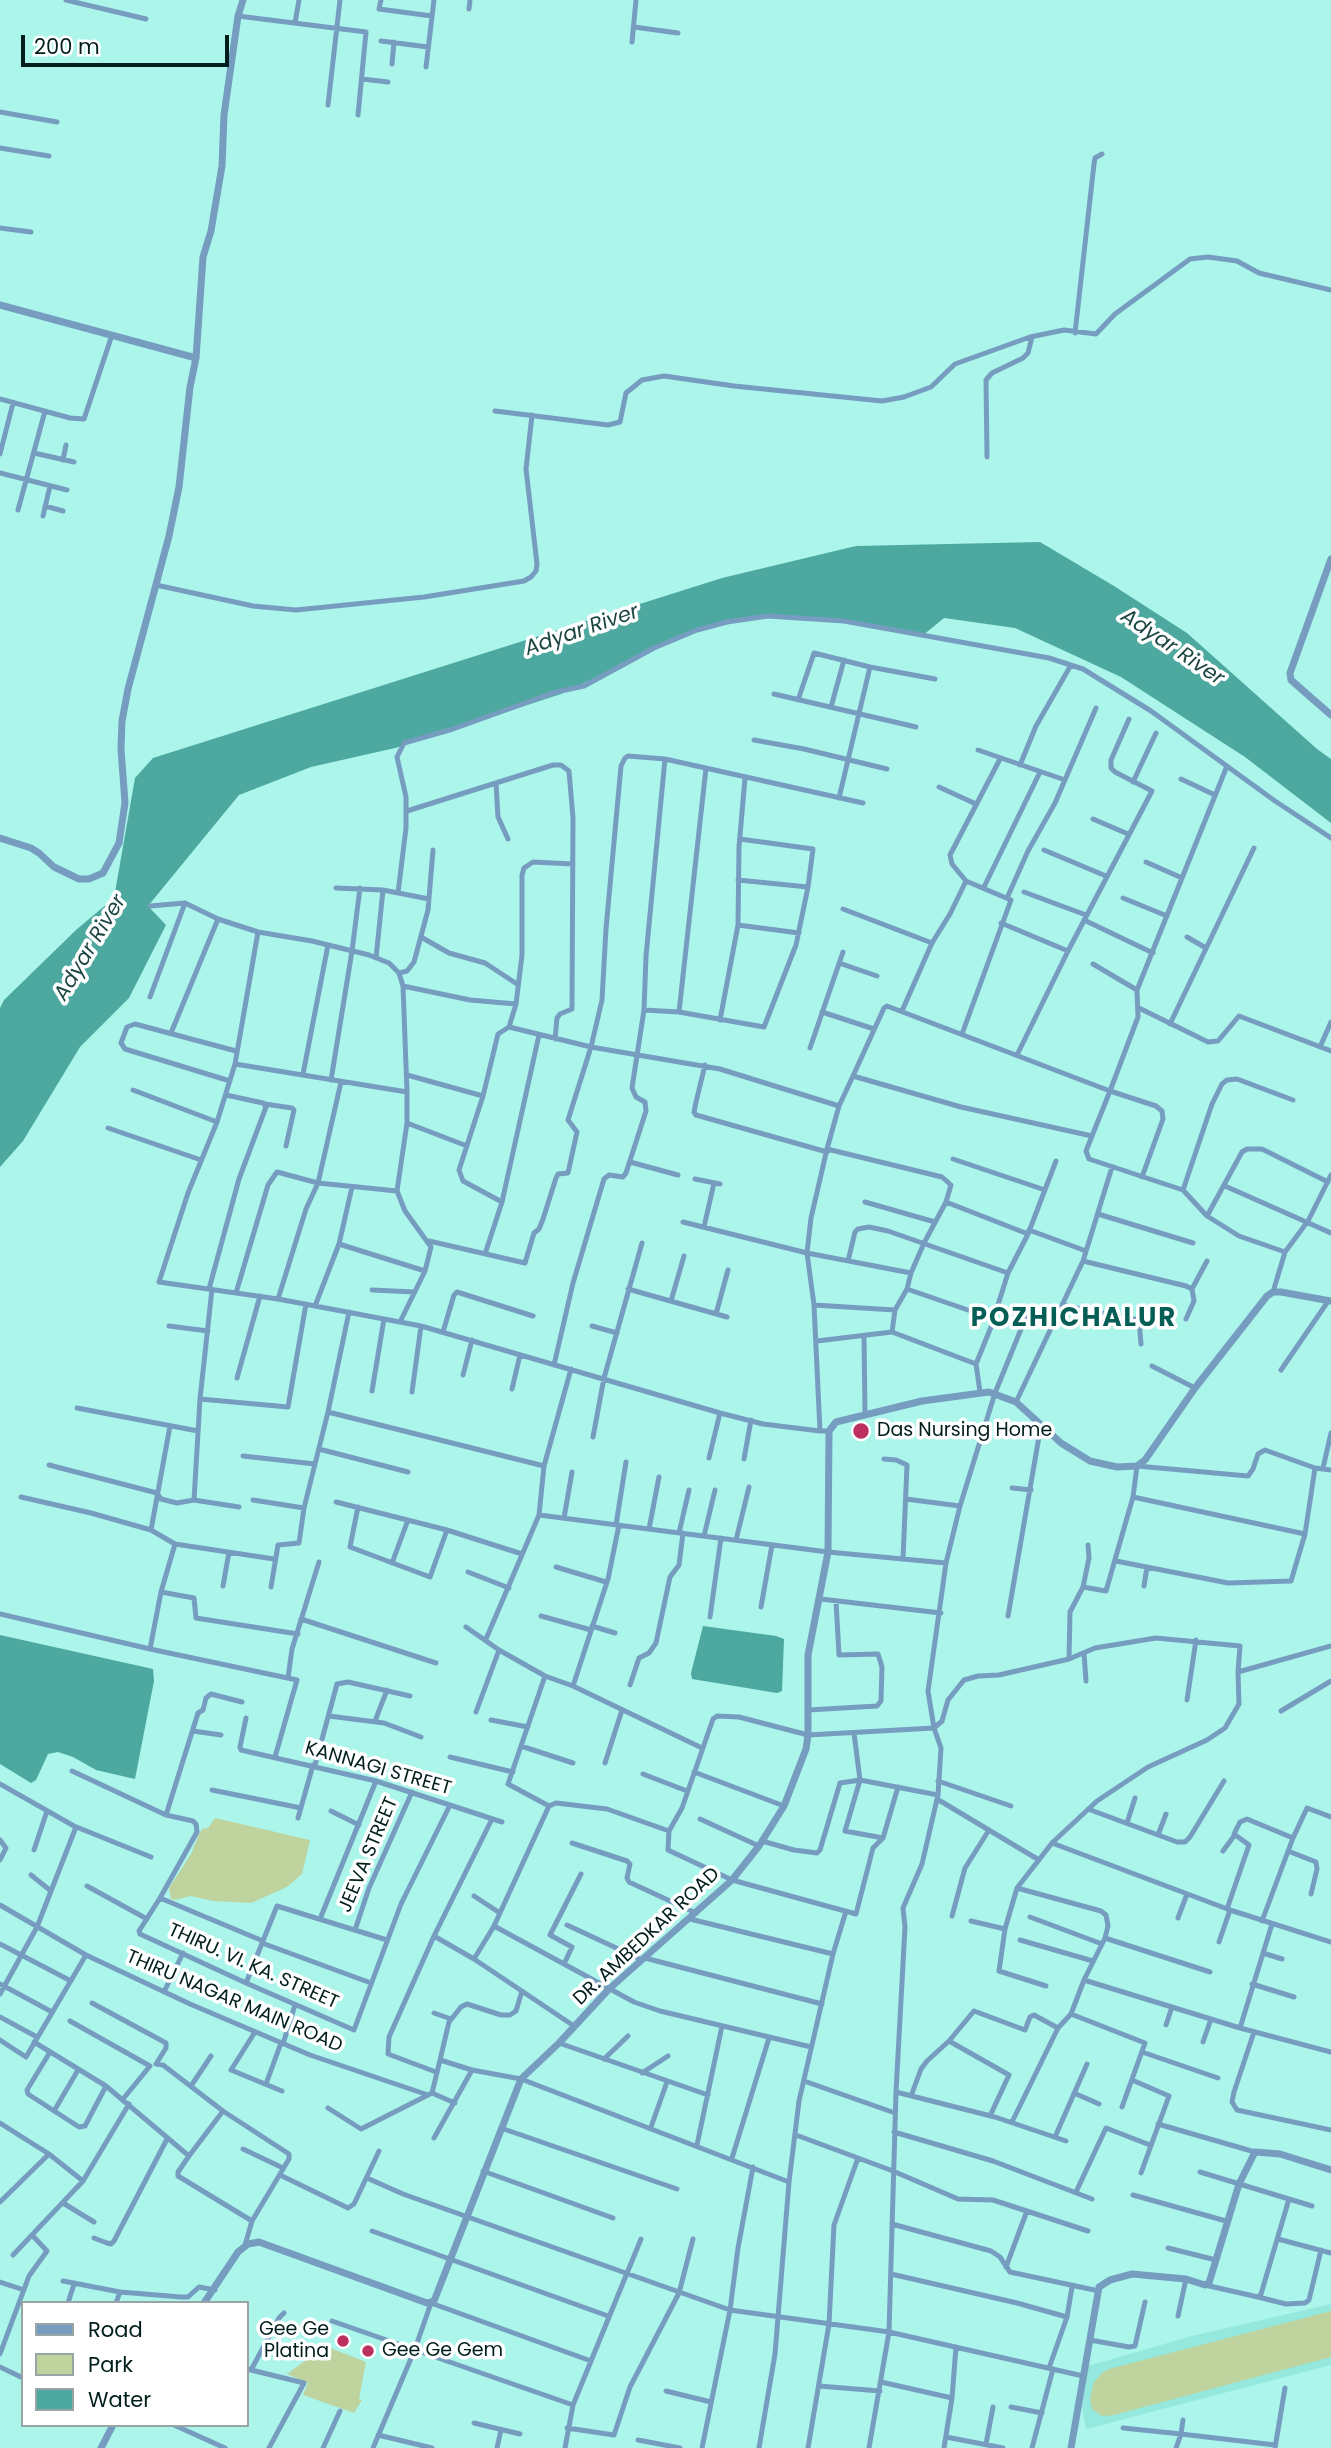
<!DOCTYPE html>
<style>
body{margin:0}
#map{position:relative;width:1331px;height:2448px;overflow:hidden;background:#abf5eb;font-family:Poppins,sans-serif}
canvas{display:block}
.legend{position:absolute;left:21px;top:2301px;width:228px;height:126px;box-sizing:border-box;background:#fff;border:2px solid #99a5a4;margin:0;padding:9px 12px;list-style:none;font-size:21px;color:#001e1b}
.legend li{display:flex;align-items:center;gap:14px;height:35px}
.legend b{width:35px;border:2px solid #99a5a4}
.scale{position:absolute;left:21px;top:35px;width:208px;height:32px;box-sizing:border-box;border:4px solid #001e1b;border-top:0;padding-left:9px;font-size:21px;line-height:24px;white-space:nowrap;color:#001e1b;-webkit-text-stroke:5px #fff;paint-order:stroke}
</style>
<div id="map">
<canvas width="1331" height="2448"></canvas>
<ul class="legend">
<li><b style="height:9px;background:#769dc0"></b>Road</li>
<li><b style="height:19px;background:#bfd39f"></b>Park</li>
<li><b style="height:19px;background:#4da99f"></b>Water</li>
</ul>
<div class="scale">200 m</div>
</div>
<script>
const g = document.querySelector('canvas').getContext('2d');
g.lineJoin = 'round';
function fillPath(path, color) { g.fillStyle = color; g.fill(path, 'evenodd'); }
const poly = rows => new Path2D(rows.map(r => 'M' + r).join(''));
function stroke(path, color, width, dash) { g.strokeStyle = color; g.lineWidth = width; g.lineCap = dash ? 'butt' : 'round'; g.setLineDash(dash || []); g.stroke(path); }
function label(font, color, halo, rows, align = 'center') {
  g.font = font + ' Poppins,sans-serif'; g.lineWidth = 7; g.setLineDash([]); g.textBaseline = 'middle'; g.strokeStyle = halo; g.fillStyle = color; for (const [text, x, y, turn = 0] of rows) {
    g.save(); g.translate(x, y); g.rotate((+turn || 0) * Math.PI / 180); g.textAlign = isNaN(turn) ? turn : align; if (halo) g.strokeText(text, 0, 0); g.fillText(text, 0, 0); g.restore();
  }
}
fillPath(poly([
 [1331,2304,1331,2365,1086,2429,1082,2406,1088,2366,1192,2336]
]), '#94e8dd');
fillPath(poly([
 [215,1818,310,1840,302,1874,287,1887,251,1903,213,1901,191,1896,174,1900,171,1899,169,1888,191,1854,199,1834,202,1829,208,1828],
 [1331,2311,1331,2357,1114,2415,1102,2416,1092,2409,1090,2398,1094,2382,1103,2372,1109,2369],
 [325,2346,366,2362,359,2399,362,2400,354,2413,303,2395,308,2383,287,2374]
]), '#bfd39f');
fillPath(poly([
 [1040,542,1114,586,1187,633,1317,749,1331,759,1331,823,1245,757,1121,677,1015,628,944,618,922,636,859,623,766,615,688,633,561,694,395,748,311,767,239,795,148,906,166,925,129,998,80,1047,23,1141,0,1167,0,1008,4,1000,76,930,114,898,135,778,153,758,722,578,856,546],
 [703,1626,776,1636,784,1639,782,1691,777,1693,692,1679,691,1673],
 [0,1635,153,1669,154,1681,135,1779,96,1770,73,1757,58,1752,48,1754,36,1780,31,1783,0,1764]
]), '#4da99f');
stroke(poly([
 [66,0,146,19],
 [381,0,379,9,432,16],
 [469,9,470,0],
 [238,16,366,32,358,115],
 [295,23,299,0],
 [634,27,678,33],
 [381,41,428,47],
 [632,42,636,0],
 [392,64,394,42],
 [426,67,434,0],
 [362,79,388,82],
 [328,105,340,0],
 [0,112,57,122],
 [0,148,49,156],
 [0,228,31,232],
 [1075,333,1094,164,1095,158,1102,154],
 [0,399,70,418,84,419,112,335],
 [495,411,608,425,620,422,626,393,642,380,664,376,734,386,882,401,904,397,931,387,955,364,1030,337,1064,330,1096,334,1115,314,1190,259,1208,257,1237,261,1259,273,1331,290],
 [34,453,74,462],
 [0,454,13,403],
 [987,457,986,380,992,373,1023,358,1028,353,1032,337],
 [63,460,66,445],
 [0,473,67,490],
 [45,506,63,511],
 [18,510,45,411],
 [43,516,50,486],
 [156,585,253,606,296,610,424,597,524,581,531,577,536,571,537,564,526,469,532,415],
 [774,694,916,727],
 [798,700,814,653,870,667,935,679],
 [831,707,844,660],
 [754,740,804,749,887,769],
 [978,750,1065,780],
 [1020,765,1036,726,1071,665],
 [1181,779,1215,795],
 [1133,782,1156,733],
 [496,783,498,817,508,839],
 [939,787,976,804],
 [839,798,870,667],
 [407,811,553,765,561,765,569,771,573,818,572,1009,560,1014,557,1018,555,1039],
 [1093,819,1128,834],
 [1044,850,1106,876],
 [1146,862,1182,878],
 [738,880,808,887,813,849,740,839],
 [984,887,1040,772],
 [336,888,383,890,429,899],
 [1024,892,1086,915],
 [398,893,406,828,406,797,397,757,404,743,453,729,556,692,584,686,654,648,697,630,727,622,768,616,844,621,1049,658,1083,669,1151,711,1275,801,1331,838],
 [1007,898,1028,851,1055,803,1096,708],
 [1123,898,1167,916],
 [150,906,185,903,218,919,258,932,312,941,369,955,389,963,399,973,403,986,407,1092,407,1123,397,1191,405,1211,431,1247,425,1271,400,1322],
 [843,909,932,943],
 [1084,920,1153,953],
 [1001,923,1068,951],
 [738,925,799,933],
 [258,932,235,1064,217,1122,188,1193,159,1282,278,1299,421,1326,720,1413,763,1424,820,1431],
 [421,937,449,953,485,963,517,984],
 [1187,937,1206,948],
 [376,958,383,890],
 [839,963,877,976],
 [1093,964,1137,990],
 [399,973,407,971,414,962,428,910,433,850],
 [403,986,470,1000,516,1004],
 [150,997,185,903],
 [1139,1008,1208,1042,1218,1041,1239,1016,1331,1051],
 [644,1010,679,1012,764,1027,796,945,808,887],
 [902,1011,932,943,950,914,966,881],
 [679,1012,706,768],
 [822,1012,874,1029],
 [720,1020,738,925,739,847,745,778],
 [1170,1024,1254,848],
 [509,1027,516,1004,522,955,522,875,524,868,533,862,573,864],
 [171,1033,218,919],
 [962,1034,1011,900,966,881,952,864,950,855,1000,759],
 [1320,1047,1331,1022],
 [810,1048,843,952],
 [1017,1055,1068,951,1152,791,1115,772,1111,768,1111,760,1129,719],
 [235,1064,407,1092],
 [705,1065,696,1102,694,1112,696,1115,827,1152],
 [303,1074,328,945],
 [407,1075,483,1096],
 [853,1076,884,1008,887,1006,1110,1091,1086,1151,1089,1159,1183,1190,1207,1216,1239,1236,1285,1252],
 [331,1080,352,951,360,888],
 [230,1081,125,1049,121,1043,127,1027,135,1024,236,1051],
 [133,1090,217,1122],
 [265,1104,292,1108,294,1110,286,1146],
 [407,1123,467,1146],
 [108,1128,201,1160],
 [827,1149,942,1177,951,1185,946,1202,924,1243,911,1273,907,1289,895,1310,892,1332],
 [953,1159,1045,1190],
 [630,1162,678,1175],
 [1142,1177,1163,1119,1162,1111,1156,1106,1110,1091,1138,1017,1137,990,1227,766],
 [695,1179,720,1184],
 [1225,1186,1331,1233],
 [1183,1190,1212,1104,1222,1084,1227,1080,1237,1079,1293,1100],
 [502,1202,463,1181,459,1170,483,1096,498,1034,509,1027,591,1047,720,1069,839,1106],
 [865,1202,935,1222],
 [946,1202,1028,1234],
 [1098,1214,1193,1243],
 [1207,1216,1242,1152,1247,1149,1262,1149,1328,1182],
 [683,1222,807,1253,911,1273],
 [704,1227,714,1183],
 [1029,1230,1086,1251],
 [429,1241,525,1263,534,1233,539,1229,543,1219,556,1178,558,1174,568,1173,577,1132,568,1120,591,1047,602,1000,606,929,621,766,625,758,628,756,665,759,863,803],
 [339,1244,425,1271],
 [485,1254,502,1202,539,1035],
 [848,1261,855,1232,858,1229,869,1227,888,1231,1008,1273],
 [1083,1261,1186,1286,1192,1289,1194,1301,1186,1319],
 [209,1289,239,1179,266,1107,263,1103,226,1095],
 [628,1289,727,1317],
 [907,1289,994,1319],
 [1192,1289,1207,1261],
 [372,1290,415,1292],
 [1273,1292,1285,1252,1308,1221,1331,1175],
 [236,1293,268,1185,277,1172,318,1183,397,1191],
 [278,1299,306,1209,318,1183,341,1082],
 [671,1301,684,1256],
 [814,1305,895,1310],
 [1062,1305,1139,1320,1141,1344],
 [315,1306,339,1244,352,1187],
 [716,1314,728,1270],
 [169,1326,208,1331],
 [592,1326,617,1333],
 [443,1332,454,1295,457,1292,533,1316],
 [864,1335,865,1415],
 [817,1341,892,1332,976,1364],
 [554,1365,573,1283,604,1179,609,1175,623,1177,626,1173,646,1111,645,1102,636,1097,632,1088,644,1010,646,956,665,759],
 [1152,1366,1195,1388],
 [1281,1370,1329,1300],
 [463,1375,472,1340],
 [237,1378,260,1296],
 [512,1389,520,1355],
 [372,1391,384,1319],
 [412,1392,421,1326],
 [980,1392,976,1364,991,1327,1008,1273,1028,1234,1056,1161],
 [200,1399,288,1407,306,1304],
 [1016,1402,1083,1261,1112,1167],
 [77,1408,198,1431],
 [328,1412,349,1312],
 [829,1431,820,1431,814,1305,807,1253,811,1218,827,1149,839,1106,853,1076,961,1107,1092,1136],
 [593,1437,604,1378,642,1243],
 [319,1449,408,1472],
 [243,1456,315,1464],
 [709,1458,720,1413],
 [744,1459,751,1420],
 [884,1459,896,1460,907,1465,903,1559],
 [49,1465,157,1493,161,1499,177,1503,194,1500,239,1507],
 [1323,1468,1331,1433],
 [1012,1488,1031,1490],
 [21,1497,91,1513,151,1530,175,1544,274,1559],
 [906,1499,960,1506],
 [194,1500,200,1399,212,1289],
 [253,1500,304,1508],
 [336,1502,447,1530,522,1554],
 [358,1507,350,1547,430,1577,447,1530],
 [539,1515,828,1552,946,1563],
 [564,1518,572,1472],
 [616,1525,626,1462],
 [649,1529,659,1477],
 [151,1530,170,1426],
 [679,1533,689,1490],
 [1305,1534,1133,1497,1137,1466,1248,1476,1253,1469,1258,1454,1265,1450,1315,1468,1331,1470],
 [704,1536,715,1490],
 [736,1540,749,1487],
 [175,1544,161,1592,150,1649,297,1680,275,1757],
 [1116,1561,1228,1583,1291,1581,1305,1534,1315,1468],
 [392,1563,408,1520],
 [556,1567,606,1582],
 [468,1572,509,1588],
 [223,1586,229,1552],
 [1144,1586,1147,1567],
 [271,1587,278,1545,299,1543,304,1508,328,1412,544,1466],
 [1083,1587,1106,1591,1133,1497],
 [161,1592,194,1598,196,1618,298,1634],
 [821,1599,941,1613],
 [761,1607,772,1545],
 [0,1614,150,1649],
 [541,1616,591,1630],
 [1008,1616,1041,1425],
 [710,1617,721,1538],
 [301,1619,436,1663],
 [592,1626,615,1633],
 [466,1627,499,1650,545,1676,573,1686,702,1748],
 [486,1639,539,1515,544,1466,571,1369],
 [1084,1653,1086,1681],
 [1069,1659,1070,1612,1083,1587,1089,1558,1088,1545],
 [1238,1672,1331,1646],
 [545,1676,508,1784,549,1806],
 [288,1678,292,1649,319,1562],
 [630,1685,639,1658,649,1653,656,1643,670,1577,679,1565,683,1533],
 [573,1686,608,1579,619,1525],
 [1187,1700,1196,1640],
 [808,1710,877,1706,881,1701,882,1667,878,1654,839,1655,836,1601],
 [1281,1711,1331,1681],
 [476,1712,499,1650],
 [329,1716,384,1723,421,1737],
 [246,1718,240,1747,241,1750,376,1781,502,1822],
 [491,1720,528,1727],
 [375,1721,387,1690],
 [193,1731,221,1735],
 [854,1733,860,1780,845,1831,883,1838],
 [521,1746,573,1763],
 [450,1757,513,1772],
 [605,1763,622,1710],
 [315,1765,337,1684,348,1682,410,1696],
 [72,1771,166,1815,193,1821,196,1824,197,1832,160,1898],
 [694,1772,784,1806],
 [643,1774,687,1791],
 [938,1781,1011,1806],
 [0,1784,74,1826,151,1857],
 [898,1787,883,1838,873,1848,856,1914,732,1880,668,1850,669,1831,682,1808,713,1719,717,1716,739,1717,808,1735,934,1728,942,1721,948,1700,964,1680,978,1676,999,1675,1069,1659,1095,1648,1156,1638,1240,1646,1238,1672,1239,1704,1225,1728,1207,1740,1148,1767,1097,1801,1052,1843,1017,1888,1005,1929,999,1971,1046,1986],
 [212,1790,301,1808],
 [937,1799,1039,1860],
 [1088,1809,1177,1842,1185,1842,1190,1837,1224,1781],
 [331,1811,359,1825],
 [166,1815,198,1713,203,1710,206,1698,211,1694,242,1702],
 [298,1818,313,1765],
 [700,1819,759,1846],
 [1127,1823,1135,1798],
 [1158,1835,1166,1814],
 [1293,1838,1307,1808,1331,1817],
 [0,1840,6,1848,0,1860],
 [762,1841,794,1850,817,1853,820,1850,840,1783,860,1780,938,1795],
 [572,1843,627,1861,630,1864,627,1878,629,1882,696,1913],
 [1052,1843,1230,1910,1331,1942],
 [34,1850,47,1811],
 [1223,1851,1234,1836],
 [1288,1851,1316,1862,1317,1869,1311,1894],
 [31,1875,51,1891],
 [87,1886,147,1919],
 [474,1896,500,1913],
 [0,1905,86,1955,190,2004,310,2055,428,2095,432,2093,440,2060,472,2070,521,2079,789,2182],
 [1227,1909,1249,1845,1234,1834,1240,1822,1247,1819,1293,1838,1262,1921],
 [952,1916,965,1868,989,1830],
 [1030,1917,1102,1944],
 [1178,1918,1187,1894],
 [320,1919,376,1781],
 [690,1919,833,1954],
 [971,1921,1005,1929],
 [567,1925,642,1960],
 [494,1926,634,2002,660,2011,811,2047],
 [355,1930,369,1888,412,1792],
 [434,1936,474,1959,574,2026],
 [1105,1938,1210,1972],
 [1020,1940,1093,1961],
 [263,1941,160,1898,139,1931,140,1934,246,1983,354,2030,401,1904,450,1805],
 [1219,1942,1230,1910],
 [262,1943,371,1983],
 [0,1944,71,1981],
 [1263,1953,1282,1959],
 [645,1958,822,2004],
 [474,1959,494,1926,549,1806,556,1803,607,1809,669,1831],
 [564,1964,572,1947,550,1935,581,1874],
 [1084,1980,1240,2028,1331,2052],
 [246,1983,277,1906,387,1940],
 [0,1984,52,2012],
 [1252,1984,1294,1997],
 [164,1992,183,1953],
 [0,1994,37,1927,76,1827],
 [92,2003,166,2043,166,2048,156,2064,163,2065,223,2111,289,2154,289,2159,252,2221,245,2245],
 [434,2013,451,2019],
 [1071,2014,1145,2043,1122,2107],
 [0,2017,37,2037],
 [70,2021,150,2066,123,2099],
 [1166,2025,1172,2007],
 [1240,2028,1272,1924],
 [255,2032,231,2070,282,2091],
 [1254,2032,1234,2092,1232,2102,1237,2110,1331,2130],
 [0,2040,26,2057,86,1955],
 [949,2041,1009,2075,990,2116],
 [34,2042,106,2086,189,2156],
 [1203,2042,1211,2019],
 [559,2043,708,2095],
 [283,2044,295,2005],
 [50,2052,27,2090,28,2094,79,2127,85,2126,106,2086],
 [1142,2052,1218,2078],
 [604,2059,628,2036],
 [440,2060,449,2022,461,2007,467,2004,501,2015,510,2015,516,2011,522,1991],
 [436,2072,388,2054,389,2037,434,1936,492,1819],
 [642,2073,668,2056],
 [1132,2080,1169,2096,1141,2173],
 [804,2081,895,2113],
 [266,2084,281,2043],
 [191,2086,211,2056],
 [896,2092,995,2117,1066,2141],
 [432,2093,455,2103],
 [1074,2093,1099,2104],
 [911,2096,921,2069,927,2061,949,2041,974,2011,1025,2030,1030,2017,1034,2015,1058,2028],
 [328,2108,361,2129,428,2095],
 [54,2111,78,2070],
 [223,2111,189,2156,178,2172,178,2176,252,2221],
 [1012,2122,1058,2028,1071,2014,1084,1980,1105,1938,1108,1926,1106,1915,1101,1911,1017,1888],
 [0,2123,49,2154,83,2181],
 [1158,2124,1255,2152],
 [651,2127,667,2082],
 [501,2128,677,2189],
 [894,2132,993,2161,1092,2199],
 [796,2135,893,2171,958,2199,993,2200,1088,2231],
 [1055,2137,1087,2064],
 [434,2138,472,2070],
 [697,2145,722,2026],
 [243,2149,283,2168],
 [732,2158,769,2038],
 [483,2171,613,2218],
 [1200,2172,1312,2206],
 [280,2175,348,2208,354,2204,379,2151],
 [367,2178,403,2194,730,2310,889,2332,1083,2376],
 [1076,2192,1106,2128,1150,2145],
 [1133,2195,1226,2221],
 [0,2202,49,2154],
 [63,2203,94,2222],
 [892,2224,991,2251,1000,2257,1010,2272,1099,2291],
 [372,2231,608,2316],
 [94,2238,107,2243,111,2244,114,2241,167,2139],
 [1278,2239,1331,2253],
 [1168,2248,1216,2260],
 [13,2255,83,2181,129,2104],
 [1006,2267,1027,2211],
 [891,2274,1017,2303,1067,2317],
 [63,2281,120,2292,181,2297,188,2297,199,2287,215,2290],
 [0,2282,24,2290],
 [1205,2285,1258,2297,1261,2294,1289,2199],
 [1258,2297,1286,2304,1305,2303,1309,2300,1321,2250],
 [68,2303,74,2284],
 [116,2303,120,2292],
 [1178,2316,1186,2279],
 [332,2321,573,2405],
 [1090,2340,1129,2347,1135,2346,1145,2302],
 [0,2354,29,2276,47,2251,32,2235],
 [0,2367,23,2378],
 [1049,2368,1067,2317,1072,2287],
 [247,2369,304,2383,269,2448],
 [251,2370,279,2318,284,2313],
 [881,2382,952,2398],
 [819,2386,880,2391],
 [666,2391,711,2402],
 [1011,2407,1042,2413],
 [474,2423,520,2434],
 [174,2425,225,2448],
 [567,2428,614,2435,630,2387,679,2293,693,2239],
 [1123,2428,1181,2434,1183,2420],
 [378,2435,432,2448],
 [946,2437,1003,2448],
 [638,2440,680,2448],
 [986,2444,993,2407],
 [323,2448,340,2411],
 [373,2448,415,2349,431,2303,591,2361],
 [497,2448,501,2430],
 [565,2448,573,2405,641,2239],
 [702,2448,730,2310,738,2248,753,2167],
 [759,2448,775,2354,789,2182,799,2101,833,1954,846,1911],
 [808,2448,829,2324,834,2225,858,2158],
 [869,2448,889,2332,896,2092,905,1927,903,1908,922,1864,938,1795,941,1748,934,1728,928,1691,946,1563,960,1506,995,1393,1028,1312],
 [944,2448,952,2398,956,2347],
 [1032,2448,1053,2369],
 [1176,2448,1181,2434,1275,2445],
 [1275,2448,1285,2388]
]), '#769dc0', 5);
stroke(poly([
 [0,305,196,358],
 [1331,559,1290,673,1291,680,1331,715],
 [0,838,31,848,39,853,54,867,79,879,89,879,103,873,119,843,125,803,121,749,122,721,128,689,169,536,179,487,190,387,196,358,203,257,211,231,222,166,224,115,238,16,243,0],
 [204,2303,238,2252,248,2244,259,2242,427,2303,434,2301,521,2079,559,2043,609,1989,732,1880,759,1846,784,1806,806,1749,808,1735,808,1655,828,1552,829,1431,836,1422,922,1401,989,1392,1016,1402,1061,1443,1090,1461,1117,1467,1137,1466,1145,1460,1195,1388,1267,1296,1273,1292,1281,1292,1331,1301],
 [101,2448,113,2425],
 [1071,2448,1099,2287,1110,2280,1132,2274,1186,2279,1205,2285,1209,2283,1239,2184,1255,2152,1280,2154,1331,2170]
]), '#769dc0', 7);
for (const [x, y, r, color] of [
 [861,1431,9,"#bd2f5f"],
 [343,2341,7,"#bd2f5f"],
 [368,2351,7,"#bd2f5f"]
]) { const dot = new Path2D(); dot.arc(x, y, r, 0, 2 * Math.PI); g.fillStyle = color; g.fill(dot); stroke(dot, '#fff', 2.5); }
label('19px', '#001e1b', '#fff', [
 ["Das Nursing Home",877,1431],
 ["Gee Ge",329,2330,"right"],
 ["Platina",329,2352,"right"],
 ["Gee Ge Gem",382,2351]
], 'left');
label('19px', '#001e1b', '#fff', [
 ["KANNAGI STREET",378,1769,16],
 ["JEEVA STREET",369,1855,-67],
 ["DR. AMBEDKAR ROAD",647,1937,-43],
 ["THIRU. VI. KA. STREET",253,1967,24],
 ["THIRU NAGAR MAIN ROAD",234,2002,23]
]);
label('italic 21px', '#1c4642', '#fff', [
 ["Adyar River",582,631,-19],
 ["Adyar River",1172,648,34],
 ["Adyar River",91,948,-59]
]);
g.letterSpacing = '2px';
label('bold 26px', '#055e56', '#fff', [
 ["POZHICHALUR",1074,1319]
]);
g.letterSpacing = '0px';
</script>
